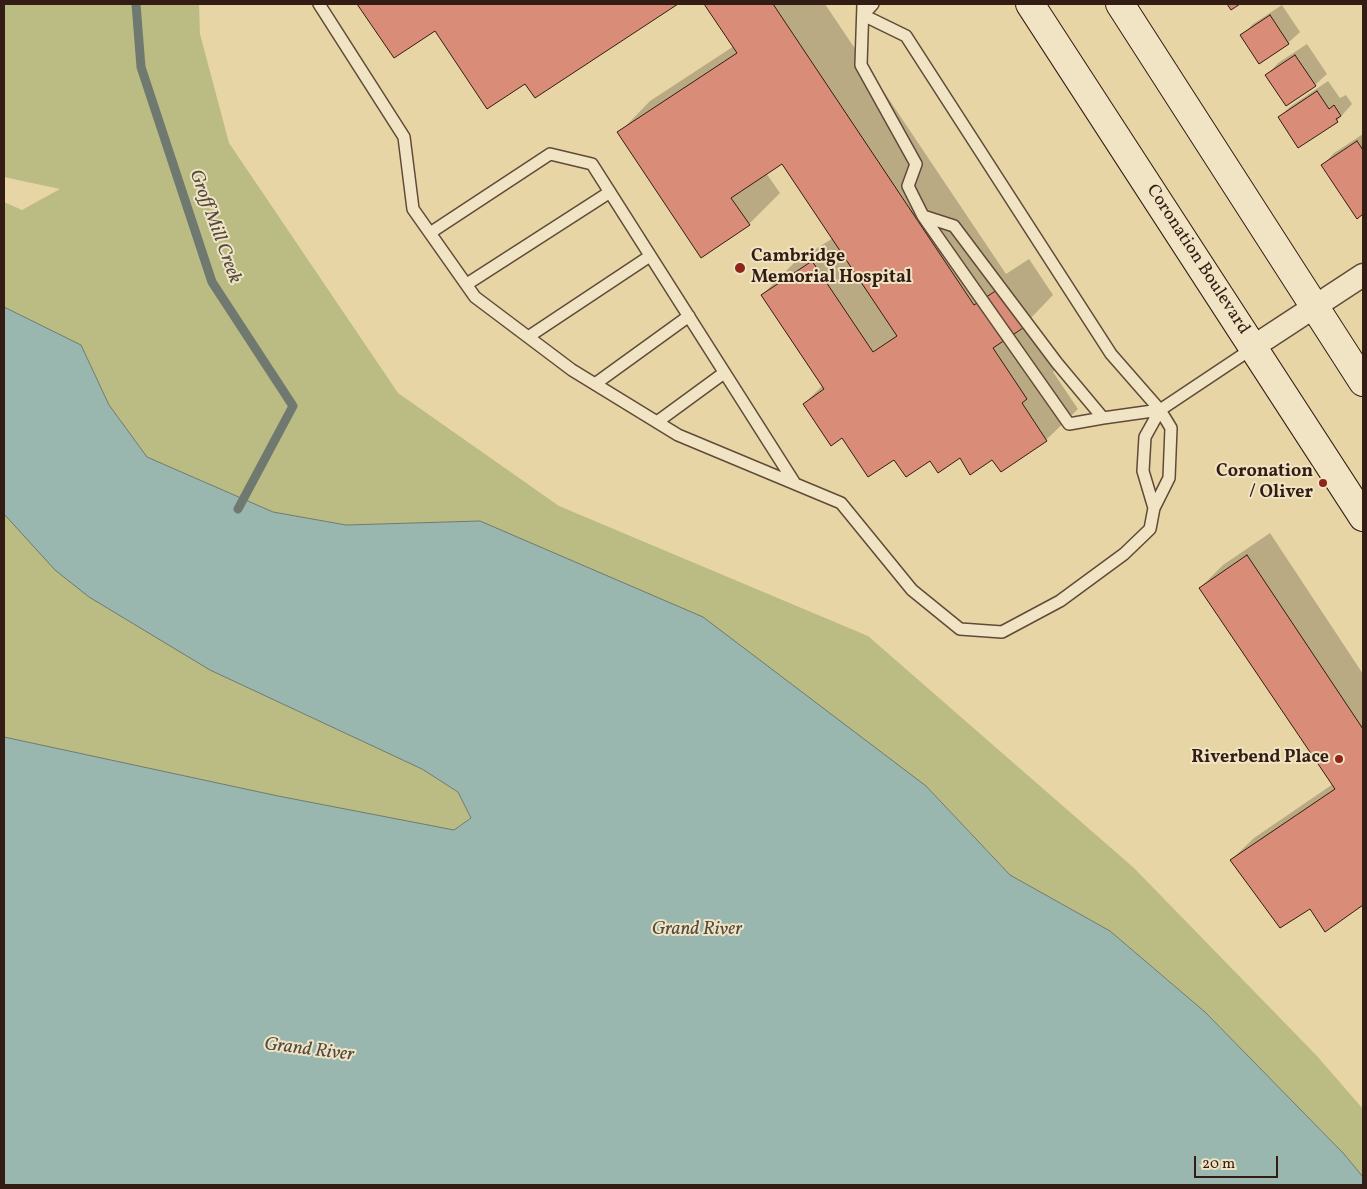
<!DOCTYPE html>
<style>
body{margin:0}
#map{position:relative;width:1367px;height:1189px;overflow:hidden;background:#e8d5a5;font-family:Vollkorn,serif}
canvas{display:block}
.frame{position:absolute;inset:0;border:5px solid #331c13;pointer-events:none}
.scale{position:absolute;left:1194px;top:1156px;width:84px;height:22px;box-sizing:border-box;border:2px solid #331c13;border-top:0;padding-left:6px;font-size:15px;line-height:18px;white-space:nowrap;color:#331c13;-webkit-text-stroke:4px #f0e4c4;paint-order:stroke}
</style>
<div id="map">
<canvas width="1367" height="1189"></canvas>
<div class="frame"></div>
<div class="scale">20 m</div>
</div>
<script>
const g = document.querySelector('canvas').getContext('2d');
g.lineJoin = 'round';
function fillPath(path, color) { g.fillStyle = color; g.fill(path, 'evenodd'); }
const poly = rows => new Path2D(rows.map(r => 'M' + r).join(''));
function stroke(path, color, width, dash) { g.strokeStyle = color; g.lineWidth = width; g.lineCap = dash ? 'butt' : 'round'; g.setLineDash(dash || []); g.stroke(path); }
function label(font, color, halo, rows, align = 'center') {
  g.font = font + ' Vollkorn,serif'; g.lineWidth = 4; g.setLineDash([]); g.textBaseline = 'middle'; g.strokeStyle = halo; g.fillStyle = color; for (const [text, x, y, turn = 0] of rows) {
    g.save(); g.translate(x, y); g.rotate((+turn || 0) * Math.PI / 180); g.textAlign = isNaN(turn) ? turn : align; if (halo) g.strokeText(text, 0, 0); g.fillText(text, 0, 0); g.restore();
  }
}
fillPath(poly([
 [4,4,199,4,200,34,229,143,398,393,559,506,868,636,1134,868,1317,1056,1363,1109,1363,1177,1344,1154,1205,1012,1110,931,1010,875,926,786,480,521,346,525,273,512,146,457,109,405,81,345,4,307,4,202,22,210,60,189,4,177],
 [4,514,24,534,210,670,422,769,458,792,471,818,454,830,278,796,4,737]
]), '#babc83');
const water = poly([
 [4,307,81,345,109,405,147,457,273,512,346,525,480,521,703,617,926,786,1010,875,1110,931,1205,1012,1344,1154,1363,1177,1363,1185,4,1185,4,737,278,796,454,830,471,818,458,792,422,769,210,670,89,597,55,570,4,514,4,307]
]);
fillPath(water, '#99b7ae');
stroke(water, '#707970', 1);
fillPath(poly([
 [359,4,676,4,535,97,525,82,435,30,394,57],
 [705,4,825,4,1006,274,1029,259,1053,295,1028,321,1058,367,1053,372,1078,409,1046,440,993,459,895,458,842,437,804,404,823,385,762,295,794,263,833,238,782,162,766,173,780,193,749,224,619,133,650,101,734,46],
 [1282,5,1300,32,1288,43,1260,62,1242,36,1253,24],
 [1307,44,1327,74,1315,85,1267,75,1278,63],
 [1328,81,1340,98,1346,95,1352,104,1337,121,1279,117,1291,106],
 [1363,134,1363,213,1357,217,1323,165,1334,153],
 [1270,533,1363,674,1363,904,1325,930,1311,907,1231,860,1254,838,1333,784,1200,588,1223,565]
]), '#0003');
stroke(poly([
 [136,4,141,67,212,282,293,406,238,509]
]), '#707970', 9);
const building = poly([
 [357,4,678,4,535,98,525,84,487,109,435,31,394,58,357,4],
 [704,4,773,4,974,305,997,290,1023,328,993,348,1027,399,1022,403,1047,441,1001,472,992,460,970,475,960,458,938,473,930,461,906,477,894,460,868,477,842,438,831,446,803,404,824,389,761,295,812,261,873,352,897,336,782,164,731,198,750,225,701,258,617,132,737,53,704,4],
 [1227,4,1240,4,1231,10,1227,4],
 [1270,15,1289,44,1259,64,1240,35,1270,15],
 [1295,55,1316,86,1286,106,1265,75,1295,55],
 [1317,91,1329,109,1334,105,1341,116,1336,119,1338,122,1298,148,1278,117,1317,91],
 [1357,141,1363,150,1363,214,1357,219,1321,165,1357,141],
 [1247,555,1363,729,1363,905,1325,932,1310,909,1280,928,1230,860,1335,789,1199,588,1247,555]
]);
fillPath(building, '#d98c77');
stroke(building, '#331c13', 1);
const service = poly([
 [319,4,404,137,413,209,475,297,572,370,678,435,841,503,912,590,960,629,1002,632,1060,601,1124,554,1150,529,1154,508,1169,478,1171,428,1160,410,1253,348],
 [863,4,861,65,916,164,908,186,923,216,954,226,1057,363,1103,418,1160,410],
 [863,15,906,36,1111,354,1160,410,1145,437,1143,471,1154,508],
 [863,15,873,4],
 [923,216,1069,424,1103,418],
 [430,233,550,154,592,164,794,482],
 [467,284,610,192],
 [528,337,650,256],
 [595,384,689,316],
 [657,422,724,373]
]);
const minor = poly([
 [1253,347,1363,275]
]);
const secondary = poly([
 [1030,4,1363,517],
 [1120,4,1363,382]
]);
stroke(service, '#604a38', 14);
stroke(minor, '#604a38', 25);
stroke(secondary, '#331c13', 30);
stroke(service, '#f0e4c4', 11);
stroke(minor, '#f0e4c4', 22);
stroke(secondary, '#f0e4c4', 28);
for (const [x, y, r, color] of [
 [740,268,6,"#8f2418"],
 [1323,483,5,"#8f2418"],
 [1339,759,5,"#8f2418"]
]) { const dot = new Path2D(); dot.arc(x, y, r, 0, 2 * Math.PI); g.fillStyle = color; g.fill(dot); stroke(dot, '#f0e4c4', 2); }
label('bold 18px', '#331c13', '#f0e4c4', [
 ["Cambridge",751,258,"left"],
 ["Memorial Hospital",751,279,"left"],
 ["Coronation",1313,473],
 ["/ Oliver",1313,494],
 ["Riverbend Place",1329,759]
], 'right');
label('18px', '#331c13', '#f0e4c4', [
 ["Coronation Boulevard",1197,260,57]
]);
label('italic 19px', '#524a42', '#f0e4c4', [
 ["Groff Mill Creek",214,227,70],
 ["Grand River",697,931],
 ["Grand River",309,1051,7]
]);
</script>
